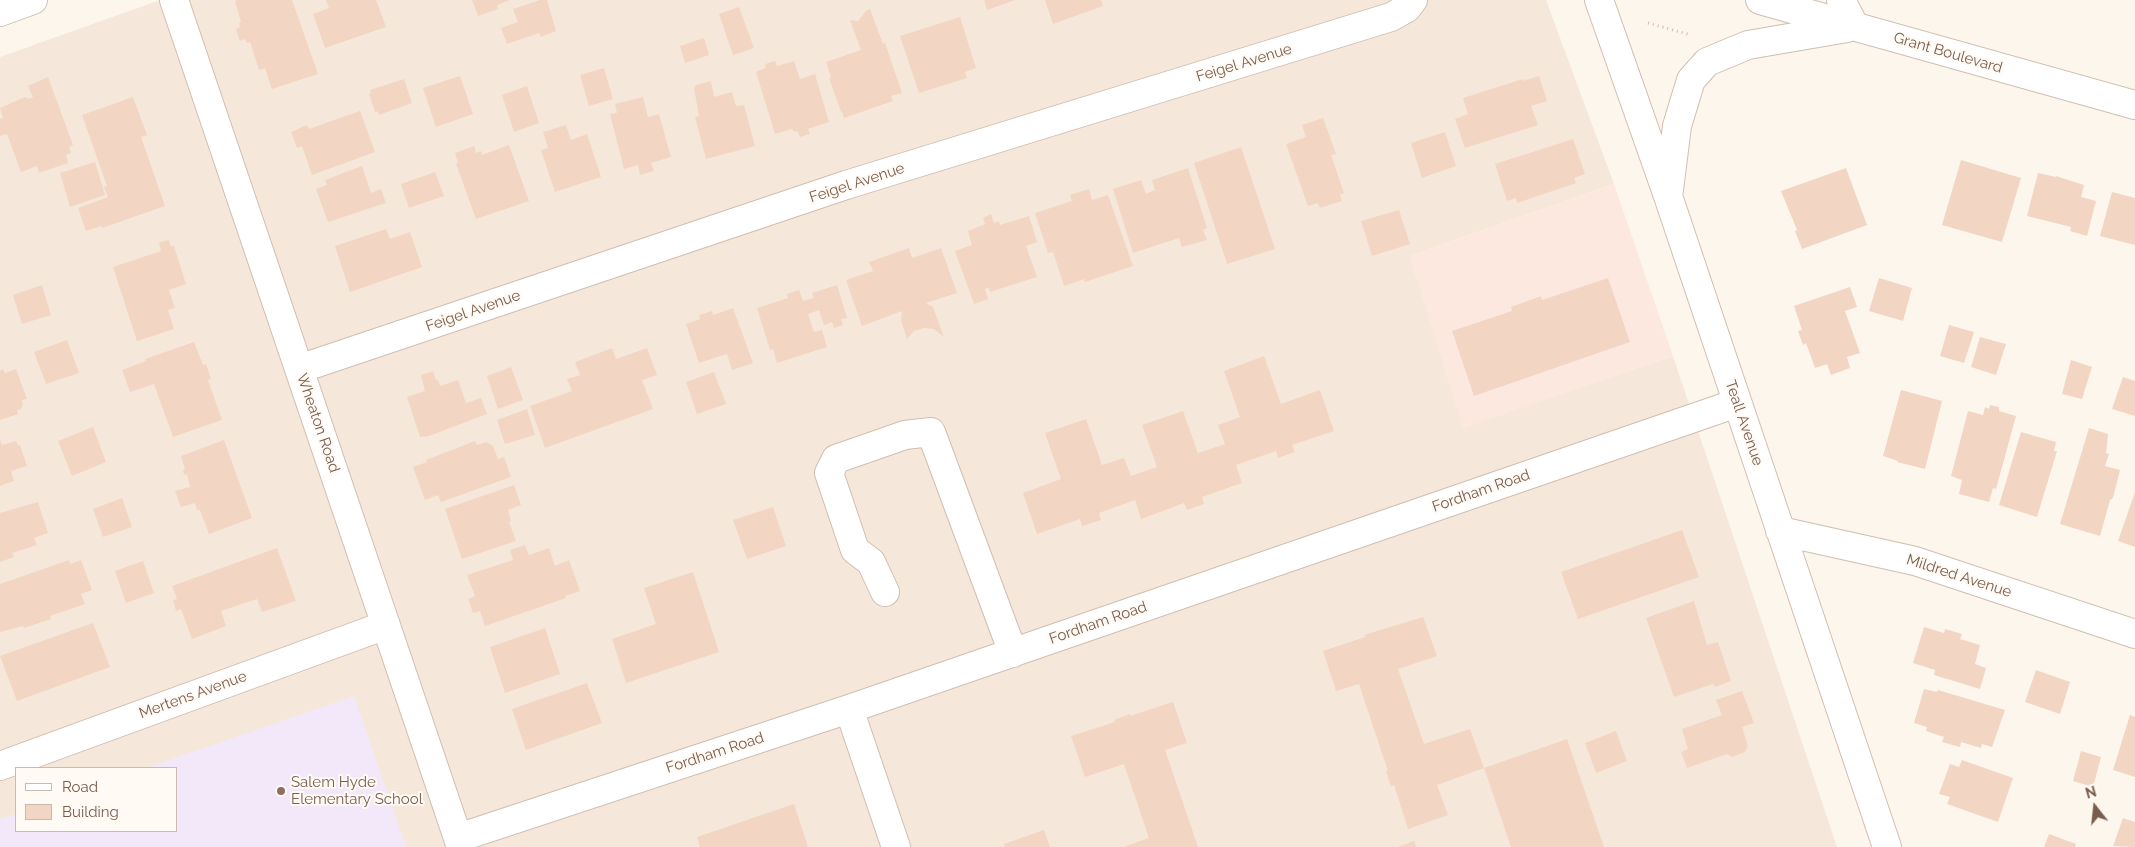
<!DOCTYPE html>
<style>
body{margin:0}
#map{position:relative;width:2135px;height:847px;overflow:hidden;background:#fdf6ec;font-family:Raleway,sans-serif}
canvas{display:block}
.legend{position:absolute;left:15px;top:767px;width:162px;height:65px;box-sizing:border-box;background:#fffaf3;border:1px solid #cabbb1;margin:0;padding:6px 9px;list-style:none;font-size:15px;color:#7a5c4d}
.legend li{display:flex;align-items:center;gap:10px;height:25px}
.legend b{width:25px;border:1px solid #cabbb1}
.north{position:absolute;left:2070px;top:782px;width:50px;height:50px;-webkit-text-stroke:4px #fffaf3;paint-order:stroke;rotate:344deg;font-size:14px;font-weight:700;line-height:20px;text-align:center;color:#7a5c4d}
.north::after{content:'';display:block;margin:auto;width:18px;height:22px;background:#7a5c4d;clip-path:polygon(50% 0,100% 100%,50% 72%,0 100%)}
</style>
<div id="map">
<canvas width="2135" height="847"></canvas>
<ul class="legend">
<li><b style="height:6px;background:#fff"></b>Road</li>
<li><b style="height:14px;background:#f3d5c3"></b>Building</li>
</ul>
<div class="north">N</div>
</div>
<script>
const g = document.querySelector('canvas').getContext('2d');
g.lineJoin = 'round';
function fillPath(path, color) { g.fillStyle = color; g.fill(path, 'evenodd'); }
const poly = rows => new Path2D(rows.map(r => 'M' + r).join(''));
function stroke(path, color, width, dash) { g.strokeStyle = color; g.lineWidth = width; g.lineCap = dash ? 'butt' : 'round'; g.setLineDash(dash || []); g.stroke(path); }
function label(font, color, halo, rows, align = 'center') {
  g.font = font + ' Raleway,sans-serif'; g.lineWidth = 4; g.setLineDash([]); g.textBaseline = 'middle'; g.strokeStyle = halo; g.fillStyle = color; for (const [text, x, y, turn = 0] of rows) {
    g.save(); g.translate(x, y); g.rotate((+turn || 0) * Math.PI / 180); g.textAlign = isNaN(turn) ? turn : align; if (halo) g.strokeText(text, 0, 0); g.fillText(text, 0, 0); g.restore();
  }
}
fillPath(poly([
 [160,0,1546,0,1614,184,1410,256,1464,427,1673,356,1837,847,0,847,0,57],
 [16,768,176,768,176,831,16,831]
]), '#f5e8da');
fillPath(poly([
 [1614,184,1673,356,1463,428,1410,256]
]), '#fde8e0');
fillPath(poly([
 [354,696,406,847,0,847,0,819,16,814,16,831,176,831,176,768,147,768]
]), '#f3e8fa');
fillPath(poly([
 [238,0,292,0,318,74,272,89,265,68,259,70,250,42,247,43,245,39,240,41,236,29,240,27,239,23,241,22,235,1],
 [326,0,376,0,386,27,325,48,313,14,329,8],
 [472,0,510,0,497,5,498,9,478,16],
 [540,0,547,0,556,31,541,37,539,33,507,44,501,28,518,22,513,9],
 [984,0,1015,0,987,10],
 [1045,0,1101,0,1103,6,1053,24],
 [739,7,754,48,733,55,719,14],
 [870,9,883,44,885,43,902,93,891,96,893,101,844,118,842,112,841,112,829,78,831,77,826,62,861,50,850,20,858,21,867,10],
 [960,17,976,68,965,72,967,78,919,93,900,36],
 [704,38,709,55,685,63,680,46],
 [775,61,777,66,794,61,800,79,815,74,829,122,808,129,810,134,800,137,797,131,794,132,792,129,775,134,756,72,766,68,765,64],
 [604,68,613,99,589,106,580,75],
 [460,76,473,114,436,127,423,88],
 [1539,76,1547,101,1531,106,1538,125,1465,148,1455,119,1468,114,1463,98,1523,79,1523,81],
 [48,77,73,145,69,147,71,153,66,155,68,163,39,173,37,166,21,172,7,134,0,136,0,119,3,118,0,108,25,97,29,99,33,97,28,86],
 [404,79,412,103,379,115,377,111,375,112,369,94,371,93,370,90],
 [711,81,714,97,732,92,736,106,744,105,755,146,706,159,695,117,699,116,694,88,696,85],
 [527,86,539,123,514,132,502,95],
 [133,97,147,135,141,137,165,206,102,228,101,226,86,231,78,208,108,197,104,187,107,186,82,115],
 [643,97,648,117,659,114,671,157,651,163,654,171,640,175,638,165,624,169,610,114,617,113,615,104],
 [360,111,375,152,312,175,302,146,297,148,291,132,307,125,309,129],
 [1323,118,1336,154,1331,155,1344,193,1340,195,1342,201,1320,208,1318,203,1308,206,1286,144,1306,137,1302,125],
 [566,125,571,140,587,134,601,177,555,192,541,150,548,148,543,132],
 [1445,132,1456,166,1422,178,1411,143],
 [1573,139,1585,174,1574,178,1576,183,1517,203,1516,198,1507,201,1495,164],
 [509,145,529,201,476,219,456,164,458,163,455,153,474,146,476,153,481,151,482,155],
 [1241,147,1275,249,1227,264,1194,163],
 [1961,160,2021,178,2002,242,1942,225],
 [95,162,105,195,70,207,60,173],
 [362,166,371,193,381,189,386,203,328,222,316,189,327,185,325,180],
 [1188,168,1207,228,1203,230,1207,240,1182,247,1179,238,1133,253,1113,189,1141,180,1146,194,1155,190,1152,180],
 [1846,168,1867,225,1802,249,1795,231,1797,230,1781,191],
 [435,172,444,196,409,208,401,184],
 [2038,173,2056,177,2056,176,2084,185,2081,197,2096,201,2087,236,2070,231,2071,227,2027,216],
 [1089,189,1092,200,1108,195,1133,266,1085,282,1084,279,1064,286,1053,252,1048,253,1035,213,1072,201,1070,195],
 [2112,192,2135,198,2135,245,2100,236],
 [1399,210,1410,244,1372,256,1361,221],
 [991,214,994,223,999,221,1000,225,1029,216,1037,242,1026,246,1037,277,990,292,989,288,985,289,988,299,974,304,955,251,972,245,968,231,985,224,983,218],
 [386,229,390,239,410,232,422,267,350,292,335,246],
 [169,240,171,246,174,246,186,284,169,290,175,308,168,310,174,329,137,341,113,267,161,251,159,242],
 [909,248,912,258,941,248,957,293,926,303,933,307,944,337,934,329,924,328,914,331,907,339,901,320,902,311,862,326,846,280,873,271,869,262],
 [1608,278,1630,342,1474,396,1452,331,1512,311,1511,307,1541,296,1542,300],
 [1879,278,1912,288,1903,321,1869,311],
 [42,285,51,315,22,324,13,295],
 [837,285,847,318,841,319,843,325,834,328,832,322,824,325,819,310,808,314,814,332,822,330,827,347,777,363,773,349,770,350,757,308,788,298,787,294,799,290,803,301,814,298,812,293],
 [1850,287,1857,307,1845,311,1860,353,1847,357,1850,368,1831,375,1827,364,1815,368,1806,343,1803,345,1798,331,1802,330,1794,306],
 [733,308,753,363,732,370,727,354,699,363,686,324,700,319,699,315,712,311,713,315],
 [1949,325,1974,332,1964,363,1940,356],
 [1980,337,2006,344,1996,375,1971,367],
 [67,340,79,373,46,384,34,352],
 [194,342,203,365,206,364,211,379,208,380,222,420,173,437,154,384,130,392,122,370,146,361,145,359],
 [612,348,616,359,647,348,657,375,642,380,653,409,545,448,530,406,572,391,567,379,580,375,575,362],
 [1264,356,1281,404,1320,390,1334,431,1292,445,1295,452,1278,458,1276,451,1236,465,1242,483,1202,497,1204,504,1187,510,1184,503,1141,519,1135,500,1099,513,1101,520,1082,526,1080,519,1037,534,1023,493,1061,479,1045,433,1086,419,1102,465,1124,458,1131,476,1157,467,1142,425,1183,411,1198,453,1225,444,1218,425,1240,417,1224,371],
 [2071,360,2092,367,2082,399,2062,394],
 [511,367,523,400,498,409,487,376],
 [3,369,5,373,16,369,27,399,22,400,23,404,21,409,17,410,18,414,0,420,0,371],
 [433,371,436,380,438,380,440,386,458,380,466,403,481,398,487,414,429,436,420,437,407,397,425,391,421,375],
 [714,372,726,404,697,414,686,382],
 [2123,377,2135,381,2135,416,2112,409],
 [1901,390,1942,401,1925,469,1897,462,1898,461,1883,456],
 [1990,405,1999,407,1999,411,2016,416,1996,489,1993,488,1989,502,1959,494,1962,480,1951,476,1968,411,1983,415,1985,407,1989,409],
 [527,409,535,435,505,444,497,420],
 [93,427,106,462,72,476,58,441],
 [2089,428,2108,434,2106,453,2109,454,2105,466,2120,470,2113,498,2110,500,2100,536,2060,524],
 [2021,432,2056,442,2054,451,2057,451,2037,517,1999,505],
 [0,440,2,445,16,441,18,445,20,445,27,466,11,471,14,481,0,486],
 [224,440,252,518,209,534,200,510,197,510,195,503,181,507,175,491,190,487,187,474,184,475,183,470,185,469,181,456],
 [475,441,477,445,486,442,493,446,498,459,504,457,511,477,441,502,438,495,425,500,413,467,427,462,426,460],
 [514,485,521,505,508,510,511,521,509,522,516,541,462,559,445,509],
 [2135,492,2135,547,2118,541],
 [122,498,132,527,103,537,93,509],
 [38,502,48,533,34,538,37,545,12,553,14,557,0,562,0,513],
 [773,507,786,546,747,559,733,520],
 [1682,530,1699,577,1578,619,1561,572],
 [525,545,529,555,549,548,555,566,569,560,580,591,565,596,566,598,485,626,480,611,473,613,468,599,475,596,467,575,513,560,510,550],
 [277,548,296,601,262,612,257,599,221,611,226,626,192,639,181,609,176,611,173,600,177,599,172,586],
 [69,560,70,564,81,560,92,590,81,594,85,604,50,616,51,619,24,628,23,626,0,632,0,584],
 [143,561,154,593,126,603,115,571],
 [693,572,719,652,626,683,612,639,656,624,644,588],
 [1694,601,1707,645,1718,642,1731,681,1715,687,1713,684,1674,697,1646,618],
 [1423,617,1437,656,1398,669,1424,744,1470,729,1484,768,1437,785,1448,815,1408,829,1394,785,1391,786,1386,771,1388,771,1359,684,1336,691,1323,651,1365,637,1364,635],
 [93,623,110,667,17,701,0,656],
 [1924,627,1944,633,1945,629,1962,634,1960,639,1980,645,1975,664,1986,668,1980,689,1934,675,1935,670,1913,663],
 [545,628,560,674,505,693,490,647],
 [2036,670,2070,682,2060,714,2025,702],
 [587,683,602,723,526,750,512,709],
 [1924,689,1937,692,1938,690,2005,710,1992,747,1982,744,1981,748,1961,742,1960,747,1942,742,1944,737,1926,731,1927,727,1914,723],
 [1742,691,1754,723,1742,727,1748,746,1745,752,1732,757,1727,754,1687,768,1681,752,1688,749,1682,729,1722,715,1716,700],
 [1173,702,1187,743,1165,750,1198,847,1123,847,1149,838,1124,764,1085,777,1071,736,1115,722,1114,720,1130,714,1130,716],
 [2130,715,2135,717,2135,777,2113,770],
 [1616,731,1627,761,1596,773,1585,743],
 [1567,739,1604,847,1511,847,1484,768],
 [2081,751,2101,757,2093,787,2073,781],
 [1962,760,2013,778,1998,822,1947,804,1950,797,1939,794,1950,764,1959,767],
 [794,804,808,847,700,847,697,837],
 [2123,818,2135,822,2135,847,2113,846],
 [1044,830,1050,847,1005,847,1004,844],
 [2049,834,2076,844,2075,847,2044,847],
 [1414,841,1416,847,1398,847]
]), '#f3d5c3');
const minor = poly([
 [174,0,461,847],
 [1599,0,1668,196,1887,847],
 [1760,0,2135,105],
 [1841,0,1855,27],
 [0,12,33,0],
 [1669,190,1677,126,1691,80,1707,62,1748,45,1847,28],
 [299,369,846,185,1391,17,1407,8,1413,0],
 [1780,531,1915,561,2135,634],
 [885,592,871,562,855,550,829,473,836,459,905,435,931,432,1013,653],
 [849,709,896,847],
 [0,766,386,625],
 [458,838,849,709,1737,403]
]);
stroke(minor, '#d1beb0', 30);
stroke(poly([
 [1648,23,1691,35]
]), '#d9b8a5', 3, [1, 4]);
stroke(minor, '#fff', 28);
for (const [x, y, r, color] of [
 [281,791,5,"#8d6e63"]
]) { const dot = new Path2D(); dot.arc(x, y, r, 0, 2 * Math.PI); g.fillStyle = color; g.fill(dot); stroke(dot, '#fffaf3', 2); }
label('15px', '#7a5c4d', '#fffaf3', [
 ["Grant Boulevard",1948,53,16],
 ["Feigel Avenue",1244,63,-17],
 ["Feigel Avenue",857,183,-18],
 ["Feigel Avenue",473,311,-19],
 ["Wheaton Road",318,423,71],
 ["Teall Avenue",1744,423,71],
 ["Fordham Road",1481,491,-19],
 ["Mildred Avenue",1959,576,18],
 ["Fordham Road",1098,623,-19],
 ["Mertens Avenue",193,695,-20],
 ["Fordham Road",715,753,-18]
]);
label('15px', '#785e54', '#fffaf3', [
 ["Salem Hyde",291,782],
 ["Elementary School",291,799]
], 'left');
</script>
